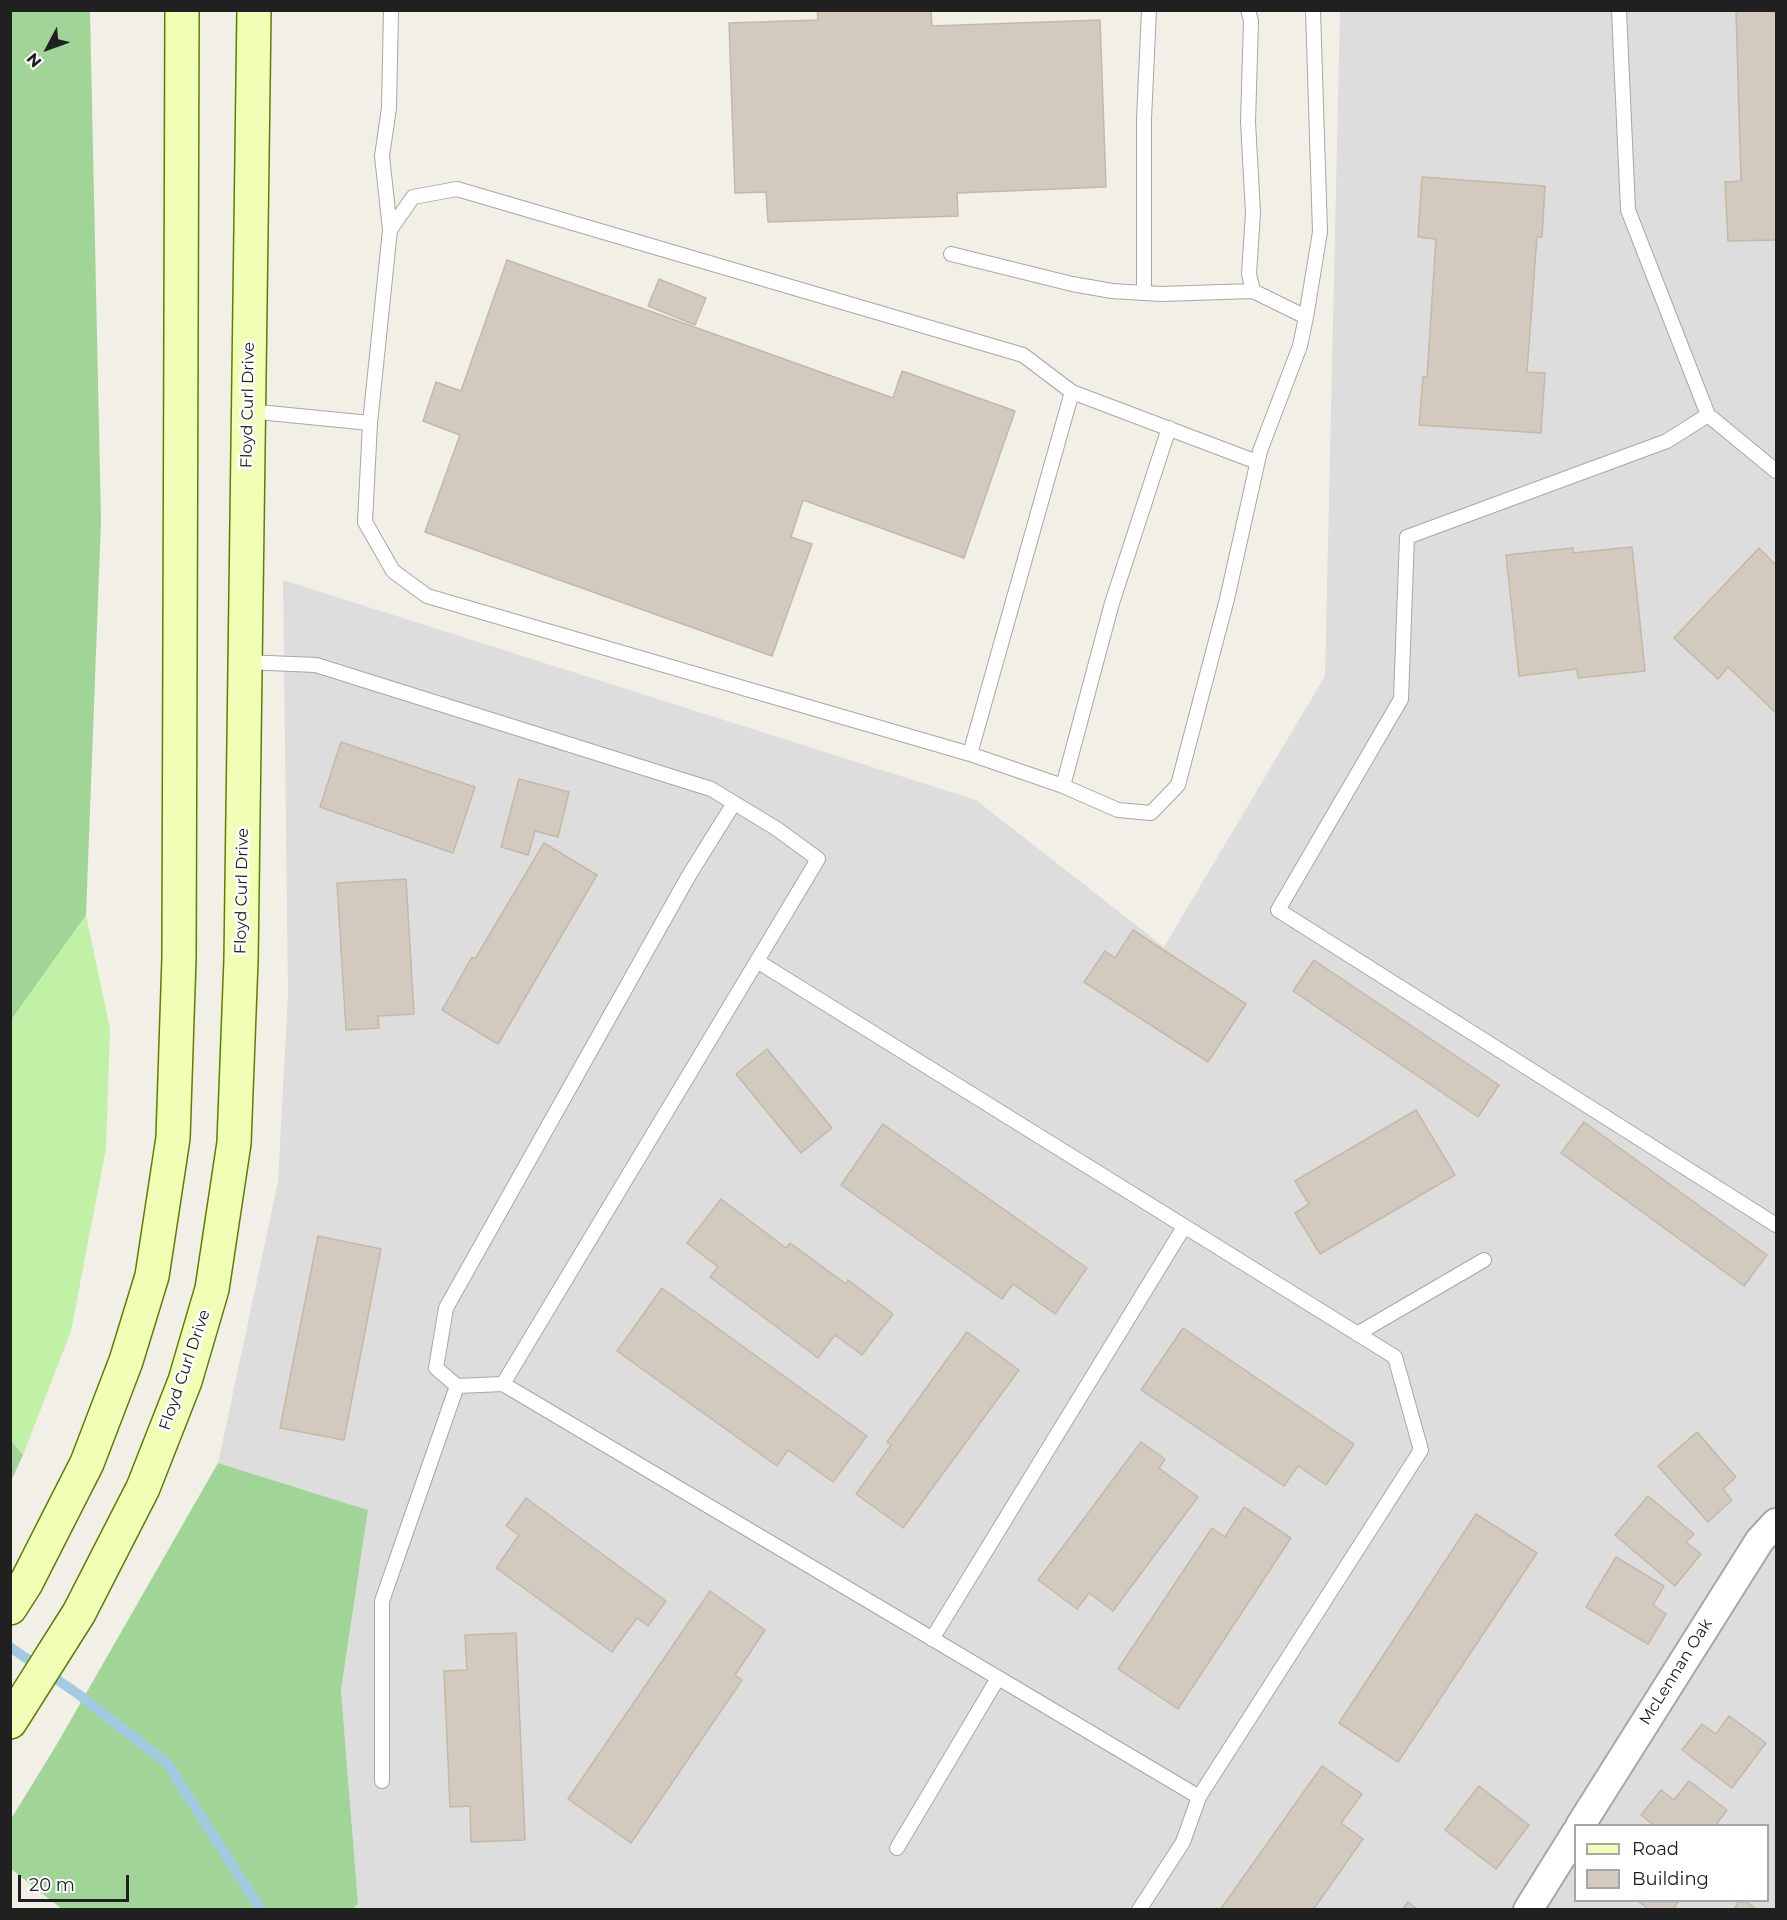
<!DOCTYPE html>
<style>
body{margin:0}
#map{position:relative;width:1787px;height:1920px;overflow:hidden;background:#f2efe6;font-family:Montserrat,sans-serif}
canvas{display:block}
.frame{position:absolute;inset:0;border:12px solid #202020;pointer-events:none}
.legend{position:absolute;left:1574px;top:1824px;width:195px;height:78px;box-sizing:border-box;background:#fff;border:2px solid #a6a6a6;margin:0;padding:8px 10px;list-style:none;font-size:18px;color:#202020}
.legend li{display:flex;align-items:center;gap:12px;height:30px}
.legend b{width:30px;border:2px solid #a6a6a6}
.north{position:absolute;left:18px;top:18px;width:60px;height:60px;-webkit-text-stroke:4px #fff;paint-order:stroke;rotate:229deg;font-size:16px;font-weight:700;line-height:24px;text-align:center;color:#202020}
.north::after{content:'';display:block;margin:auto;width:21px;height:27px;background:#202020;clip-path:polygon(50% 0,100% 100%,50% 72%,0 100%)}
.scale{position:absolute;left:18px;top:1875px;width:111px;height:27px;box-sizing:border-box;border:3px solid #202020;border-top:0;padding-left:8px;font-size:18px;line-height:21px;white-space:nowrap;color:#202020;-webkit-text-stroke:4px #fff;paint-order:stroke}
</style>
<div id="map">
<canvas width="1787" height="1920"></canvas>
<div class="frame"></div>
<ul class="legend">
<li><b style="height:8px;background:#f1ffb6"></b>Road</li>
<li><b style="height:16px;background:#d2cabe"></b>Building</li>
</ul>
<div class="north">N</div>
<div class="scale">20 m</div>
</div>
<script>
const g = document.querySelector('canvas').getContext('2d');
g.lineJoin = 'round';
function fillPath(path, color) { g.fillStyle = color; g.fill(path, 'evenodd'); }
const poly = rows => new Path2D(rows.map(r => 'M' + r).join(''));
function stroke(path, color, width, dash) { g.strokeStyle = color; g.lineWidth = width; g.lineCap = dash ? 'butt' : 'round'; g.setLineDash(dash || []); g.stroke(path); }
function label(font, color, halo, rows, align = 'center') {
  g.font = font + ' Montserrat,sans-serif'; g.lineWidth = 5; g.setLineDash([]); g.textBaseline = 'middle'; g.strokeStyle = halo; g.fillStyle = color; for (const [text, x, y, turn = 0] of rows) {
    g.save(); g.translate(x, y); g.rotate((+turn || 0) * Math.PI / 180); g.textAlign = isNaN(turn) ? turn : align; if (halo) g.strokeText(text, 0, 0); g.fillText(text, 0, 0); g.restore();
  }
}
fillPath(poly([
 [1340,11,1776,11,1776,1909,351,1909,358,1904,341,1690,368,1510,218,1463,278,1182,288,994,283,580,976,800,1164,947,1325,676],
 [1576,1826,1768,1826,1768,1900,1576,1900]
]), '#dedddd');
fillPath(poly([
 [86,915,110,1029,106,1148,71,1331,23,1455,11,1441,11,1020]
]), '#c1f0a7');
fillPath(poly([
 [11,10,90,11,101,521,86,915,11,1020],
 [11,1441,23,1455,11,1481],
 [218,1463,368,1510,341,1690,358,1904,351,1910,62,1909,11,1869,11,1819,57,1744]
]), '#a0d597');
stroke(poly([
 [10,1647,78,1694,167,1763,261,1910]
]), '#a2cbe3', 10);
const building = poly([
 [817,10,931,10,932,26,1100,20,1106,187,957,193,958,216,768,222,766,192,735,193,729,23,818,20,817,10],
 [1736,10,1776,10,1776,240,1728,241,1725,182,1741,181,1736,10],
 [1422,177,1545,186,1542,237,1537,237,1527,372,1545,373,1541,433,1419,425,1423,377,1427,377,1436,239,1418,237,1422,177],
 [507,260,893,398,902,371,1015,411,964,558,803,500,791,537,812,544,772,656,425,532,460,435,423,421,436,382,461,391,507,260],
 [659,279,706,298,695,325,648,306,659,279],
 [1632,547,1645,671,1578,678,1577,669,1519,676,1506,555,1573,548,1573,553,1632,547],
 [1759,548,1776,565,1776,713,1728,667,1718,679,1674,638,1759,548],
 [341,742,475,787,453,853,320,807,341,742],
 [519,779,569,792,558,837,535,831,528,855,501,847,519,779],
 [544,843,597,875,498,1044,442,1010,472,957,475,959,544,843],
 [406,879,414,1014,378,1016,379,1028,346,1030,337,883,406,879],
 [1133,930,1246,1004,1208,1062,1084,982,1105,951,1115,958,1133,930],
 [1314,960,1499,1085,1478,1117,1293,991,1314,960],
 [767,1049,832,1128,801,1153,736,1074,767,1049],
 [1416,1110,1455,1175,1320,1254,1295,1213,1309,1204,1295,1181,1416,1110],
 [1584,1122,1767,1255,1744,1286,1561,1153,1584,1122],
 [883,1124,1087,1268,1055,1314,1013,1284,1002,1299,841,1185,883,1124],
 [721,1199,786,1248,790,1243,846,1284,848,1280,893,1314,862,1355,835,1335,818,1358,710,1277,718,1267,687,1243,721,1199],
 [318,1236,381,1249,344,1440,280,1428,318,1236],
 [662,1288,867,1436,833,1482,788,1450,777,1466,617,1351,662,1288],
 [1183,1328,1354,1444,1326,1485,1298,1466,1284,1486,1141,1390,1183,1328],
 [967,1332,1019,1370,903,1528,856,1494,891,1445,887,1442,967,1332],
 [1697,1432,1736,1477,1723,1489,1732,1500,1708,1522,1658,1466,1697,1432],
 [1141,1442,1165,1459,1159,1468,1198,1497,1113,1611,1089,1593,1077,1609,1038,1580,1141,1442],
 [1648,1496,1694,1534,1686,1542,1701,1554,1675,1586,1615,1535,1648,1496],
 [526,1498,666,1601,648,1626,637,1618,612,1652,496,1568,519,1535,506,1526,526,1498],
 [1244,1507,1291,1538,1178,1709,1118,1669,1212,1528,1225,1537,1244,1507],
 [1476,1514,1537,1553,1398,1762,1339,1723,1476,1514],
 [1616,1557,1664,1586,1653,1605,1666,1614,1648,1644,1586,1607,1616,1557],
 [710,1591,765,1630,735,1675,742,1680,631,1843,568,1799,710,1591],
 [516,1633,525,1840,471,1842,470,1806,450,1807,444,1671,467,1670,465,1635,516,1633],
 [1729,1716,1766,1743,1732,1788,1682,1750,1702,1724,1716,1734,1729,1716],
 [1322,1766,1362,1794,1341,1823,1363,1839,1313,1910,1220,1910,1322,1766],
 [1689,1781,1727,1810,1715,1826,1655,1826,1641,1815,1661,1790,1674,1800,1689,1781],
 [1479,1786,1529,1825,1496,1869,1445,1830,1479,1786],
 [1636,1900,1679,1900,1673,1910,1650,1910,1636,1900],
 [1739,1900,1744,1900,1758,1910,1734,1910,1739,1900],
 [1408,1902,1418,1910,1402,1910,1408,1902]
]);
fillPath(building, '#d2cabe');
stroke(building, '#c5b8a6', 1.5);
const lane = poly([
 [1248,10,1251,21,1248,122,1253,213,1249,274,1253,291,1306,317],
 [1619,10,1628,210,1708,415,1667,441,1407,537,1401,699,1278,910,1776,1225],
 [390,230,382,156,389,108,391,10],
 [951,254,1072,284,1112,291,1161,294,1253,291],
 [1144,293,1144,119,1149,10],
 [1072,392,1257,462],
 [248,411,370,423,390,230,413,197,457,189,1023,355,1072,392,970,754,427,596,393,571,365,522,370,423],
 [1708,415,1776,471],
 [245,662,316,665,711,789,777,829,818,859,757,961,503,1384,1199,1797,1421,1450,1395,1357,757,961],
 [970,754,1063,786,1118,810,1151,813,1178,785,1227,599,1260,451,1300,346,1306,317,1320,232,1313,10],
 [1063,786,1112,603,1169,428],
 [1357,1334,1484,1260],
 [503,1384,457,1386,436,1368,446,1308,688,877,734,803],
 [932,1639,1184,1227],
 [382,1781,382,1601,457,1386],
 [897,1848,998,1678],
 [1139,1910,1183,1842,1199,1797]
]);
const street = poly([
 [1580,1826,1760,1540,1776,1523],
 [1528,1910,1576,1833]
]);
const secondary = poly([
 [10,1608,26,1583,87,1463,126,1361,152,1276,173,1138,179,958,182,10],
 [10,1722,79,1613,143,1488,185,1381,212,1289,234,1143,241,960,254,10]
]);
stroke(lane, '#a7a7a7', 16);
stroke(street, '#a7a7a7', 32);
stroke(secondary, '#5f7e00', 36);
stroke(lane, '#fff', 14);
stroke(street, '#fff', 28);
stroke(secondary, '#f1ffb6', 33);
label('16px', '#202020', '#fff', [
 ["Floyd Curl Drive",248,405,-89],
 ["Floyd Curl Drive",242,891,-89],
 ["Floyd Curl Drive",185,1370,-71],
 ["McLennan Oak",1676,1672,-58]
]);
</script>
